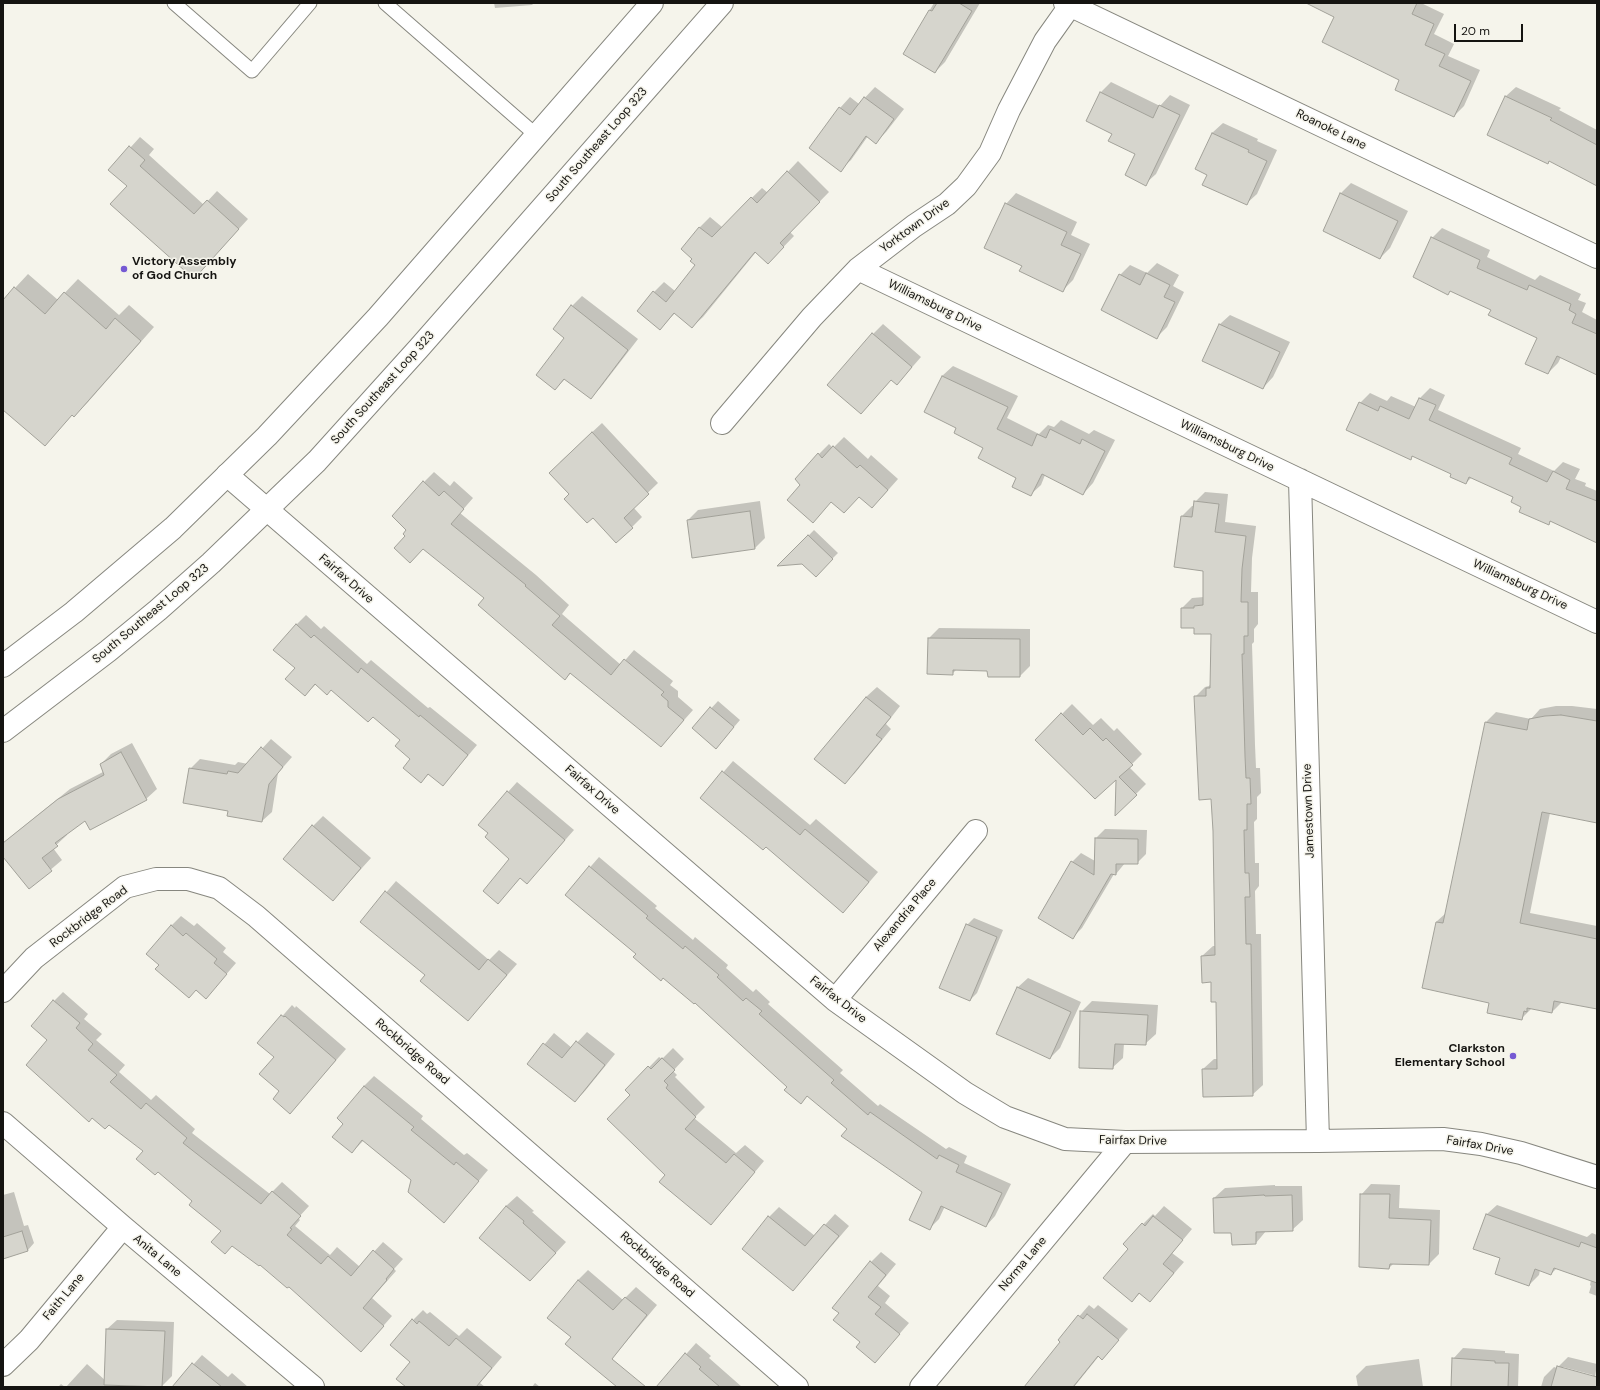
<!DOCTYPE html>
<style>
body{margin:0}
#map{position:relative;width:1600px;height:1390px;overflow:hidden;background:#f5f4eb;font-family:"DM Sans",sans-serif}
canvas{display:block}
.frame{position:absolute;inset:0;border:4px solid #151411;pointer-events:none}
.scale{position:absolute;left:1454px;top:24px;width:69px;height:18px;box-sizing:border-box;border:2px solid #151411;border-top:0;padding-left:5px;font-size:12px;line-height:14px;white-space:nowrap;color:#151411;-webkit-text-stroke:3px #f5f4eb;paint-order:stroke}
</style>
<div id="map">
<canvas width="1600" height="1390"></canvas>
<div class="frame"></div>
<div class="scale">20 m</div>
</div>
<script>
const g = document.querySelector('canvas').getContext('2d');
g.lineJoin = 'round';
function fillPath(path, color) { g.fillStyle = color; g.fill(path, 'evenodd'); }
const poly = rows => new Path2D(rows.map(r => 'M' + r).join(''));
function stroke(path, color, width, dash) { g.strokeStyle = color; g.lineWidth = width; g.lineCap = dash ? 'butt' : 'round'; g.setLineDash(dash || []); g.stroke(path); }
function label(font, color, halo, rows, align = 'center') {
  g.font = font + ' "DM Sans",sans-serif'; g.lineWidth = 3; g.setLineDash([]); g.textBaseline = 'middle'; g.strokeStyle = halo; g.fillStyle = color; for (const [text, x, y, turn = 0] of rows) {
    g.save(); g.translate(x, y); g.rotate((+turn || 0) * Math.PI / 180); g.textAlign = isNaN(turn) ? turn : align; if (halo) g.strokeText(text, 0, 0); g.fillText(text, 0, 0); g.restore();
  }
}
fillPath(poly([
 [494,3,534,3,532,5,495,8],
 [934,3,980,3,945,62,935,72,904,53],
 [1311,3,1421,3,1444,14,1434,34,1454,44,1448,56,1480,70,1464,106,1454,116,1400,79,1336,17],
 [1111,82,1160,106,1170,95,1190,105,1156,174,1145,184,1137,154,1113,134,1087,121,1101,92],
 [875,87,904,109,886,132,876,142,868,136,851,160,840,170,840,108,850,97,859,104],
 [1516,87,1561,108,1559,110,1597,130,1597,185,1550,160,1548,163,1488,134,1506,96],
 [1223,123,1258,139,1257,141,1277,150,1257,194,1246,204,1208,175,1212,133],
 [140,137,154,149,149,155,204,205,217,191,248,219,203,268,128,185,110,170],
 [798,161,829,192,790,232,794,236,768,263,756,252,703,317,692,327,675,313,660,329,654,292,664,282,675,291,696,265,694,259,682,249,700,227,710,217,722,227,762,188,768,193],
 [1351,183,1408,211,1390,248,1380,258,1324,230,1341,193],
 [1016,193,1077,222,1071,235,1090,244,1073,280,1063,290,1023,265,1006,204],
 [1442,228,1490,250,1487,257,1535,280,1540,275,1581,294,1578,300,1586,303,1582,312,1597,320,1597,374,1561,357,1558,363,1548,373,1538,337,1492,309,1451,290,1448,294,1432,238],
 [1157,263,1179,275,1173,286,1184,292,1167,327,1157,337,1120,275,1130,265,1147,273],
 [28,274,58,300,78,279,119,315,129,305,154,327,88,402,74,416,73,414,45,445,3,409,3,301],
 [582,296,638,339,601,387,591,397,566,378,555,389,572,306],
 [1230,315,1290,342,1273,377,1263,388,1219,325],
 [883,324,921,357,907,373,892,379,861,413,873,334],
 [953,366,1018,396,1007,418,1039,434,1048,425,1054,427,1061,420,1089,434,1094,430,1115,440,1093,483,1083,494,1045,475,1041,485,1030,495,1017,478,985,448,957,427,942,376],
 [1430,388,1445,395,1438,410,1521,448,1518,454,1554,471,1563,462,1580,469,1575,479,1586,483,1585,486,1597,491,1597,542,1552,520,1548,524,1523,506,1514,497,1472,477,1466,483,1452,474,1413,456,1410,459,1360,403,1370,393,1387,401,1391,396,1416,407,1420,398],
 [602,423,658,483,633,507,642,517,632,527,570,494,560,462],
 [844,437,868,459,871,455,898,479,882,497,859,496,832,501,802,484,819,454,829,444,833,448],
 [434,472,450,486,454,481,473,498,460,513,536,575,569,605,562,614,621,665,634,650,673,681,670,685,678,691,678,697,693,710,661,746,571,673,565,679,486,598,407,536,424,482],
 [1205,492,1228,494,1225,522,1256,526,1252,558,1251,592,1258,592,1258,624,1254,629,1254,642,1252,644,1255,745,1256,768,1260,768,1261,793,1257,797,1257,819,1254,822,1255,863,1259,863,1259,886,1255,891,1256,934,1261,934,1263,1085,1252,1095,1203,1069,1214,1059,1217,1059,1217,1001,1212,981,1202,956,1213,946,1216,946,1214,831,1212,798,1195,697,1205,687,1209,686,1211,684,1212,633,1195,627,1182,608,1192,598,1204,597,1204,570,1175,566,1182,516,1192,506,1194,506,1195,502],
 [760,501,765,538,755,548,688,520,698,510],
 [814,530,838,553,816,575,803,563,780,565],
 [306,615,321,629,324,626,367,664,371,660,428,708,430,707,477,745,443,785,429,774,421,781,401,739,373,716,331,689,316,684,305,695,296,668,296,625],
 [939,628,1030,629,1030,666,1020,676,988,670,957,669,952,674,928,639],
 [877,687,900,706,886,724,891,729,855,773,844,783,815,759,866,697],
 [718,701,740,720,722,741,693,728],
 [1072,704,1093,725,1101,718,1114,731,1117,728,1142,754,1129,767,1146,784,1116,814,1117,778,1036,740],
 [1556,706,1572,706,1597,709,1597,822,1550,813,1530,913,1597,926,1597,1008,1562,1002,1552,1012,1532,1008,1521,1019,1490,1002,1436,922,1446,913,1486,722,1496,712,1531,719,1540,709],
 [271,739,292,757,278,773,272,812,262,821,229,811,190,769,200,759,235,765,238,762,248,764],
 [132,743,157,789,146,799,85,819,66,834,67,835,53,848,62,860,29,888,3,855,3,843,70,789,103,772,101,764,111,754],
 [733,761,810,825,816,819,878,872,853,901,766,846,701,798],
 [517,782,574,830,536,873,521,877,507,893,511,859,490,833,508,792],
 [323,816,371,858,333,900,313,826],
 [1105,829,1147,830,1146,854,1137,863,1125,863,1116,874,1114,874,1082,928,1073,937,1072,862,1081,853,1095,861,1096,838],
 [599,857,657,906,655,908,693,940,695,937,728,965,726,968,753,992,756,989,770,1002,768,1004,843,1070,840,1073,878,1106,880,1104,946,1149,949,1147,967,1156,964,1163,1011,1184,995,1216,986,1226,945,1206,939,1219,930,1228,923,1192,808,1095,801,1103,788,1087,695,1002,566,895],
 [396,881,489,960,499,950,517,964,468,1020,426,975,361,922],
 [181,916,194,926,197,923,226,948,223,952,236,963,206,998,161,965,171,926],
 [974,918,1003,930,977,993,970,1000,967,925],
 [1028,978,1081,1002,1060,1048,1050,1058,1017,988],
 [63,992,88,1014,84,1019,102,1034,96,1040,125,1065,119,1072,151,1100,156,1095,195,1129,192,1133,270,1194,282,1182,309,1206,298,1218,300,1220,295,1226,330,1255,337,1247,360,1267,383,1242,403,1259,394,1269,396,1271,372,1298,392,1316,370,1341,289,1285,260,1264,223,1231,144,1151,48,1040,54,1001],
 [1092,1001,1158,1005,1156,1034,1145,1044,1124,1043,1123,1058,1112,1068,1081,1012],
 [292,1005,295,1008,296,1006,346,1049,290,1113,280,1091,275,1056,259,1043],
 [587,1032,615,1054,585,1091,575,1101,528,1064,554,1033,572,1048],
 [673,1048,684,1059,673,1071,677,1075,675,1077,705,1107,694,1118,736,1153,745,1145,764,1161,721,1213,666,1175,632,1095,627,1090,659,1057,662,1059],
 [374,1076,423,1116,421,1119,464,1155,467,1153,488,1170,444,1222,412,1179,364,1140,352,1152,345,1124,364,1086],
 [1371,1184,1400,1185,1399,1208,1440,1210,1439,1254,1429,1264,1394,1263,1389,1268,1361,1195],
 [1275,1185,1275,1186,1302,1186,1303,1220,1292,1230,1266,1231,1256,1243,1232,1231,1214,1198,1225,1188],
 [14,1192,24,1226,28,1225,34,1243,28,1250,3,1258,3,1195],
 [517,1196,534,1211,532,1212,566,1242,540,1270,506,1206],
 [1497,1205,1587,1237,1592,1233,1597,1235,1597,1296,1589,1293,1591,1286,1590,1285,1591,1280,1557,1268,1551,1274,1540,1270,1539,1275,1529,1285,1502,1258,1487,1214],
 [1164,1206,1192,1229,1172,1253,1184,1262,1150,1301,1140,1293,1132,1301,1129,1248,1143,1224,1153,1214,1155,1216],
 [779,1207,815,1236,835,1214,849,1226,803,1279,769,1217],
 [881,1252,896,1264,878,1286,890,1296,885,1303,909,1323,875,1362,840,1313,871,1262],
 [588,1270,623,1300,636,1287,657,1305,610,1361,572,1337,578,1280],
 [1089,1305,1094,1309,1098,1305,1128,1329,1102,1359,1099,1356,1074,1387,1042,1387,1062,1342,1059,1340],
 [423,1310,427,1314,430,1312,459,1336,467,1328,502,1357,480,1383,485,1387,408,1387,411,1362,413,1320],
 [117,1320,174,1322,172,1376,162,1386,120,1384,118,1387,66,1387,87,1364,106,1381,107,1329],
 [696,1343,711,1356,709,1358,742,1387,658,1386],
 [1463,1348,1505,1351,1505,1353,1519,1354,1518,1387,1452,1387,1453,1359],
 [202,1355,228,1377,232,1373,248,1387,173,1387],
 [1568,1357,1597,1364,1595,1377,1597,1378,1597,1387,1541,1387,1544,1377,1554,1367,1557,1368],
 [1563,1367,1593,1375,1593,1377,1563,1369],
 [1419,1359,1423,1387,1358,1387,1356,1376,1366,1366],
 [535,1383,540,1387,532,1387],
 [61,1384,65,1387,58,1387]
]), '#0003');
const building = poly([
 [937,3,959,3,972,11,935,73,903,54,929,10,932,11,937,3],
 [1306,3,1417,3,1412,14,1434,24,1425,45,1445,54,1439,66,1471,81,1454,117,1395,90,1399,80,1322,42,1334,17,1306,3],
 [1100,92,1153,118,1159,105,1180,115,1146,186,1125,175,1135,154,1108,141,1112,134,1086,121,1100,92],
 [1505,96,1552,118,1550,120,1597,145,1597,186,1549,161,1548,164,1487,135,1505,96],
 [864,97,894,119,876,144,866,136,841,172,809,148,839,107,850,115,864,97],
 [1212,133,1249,150,1248,152,1267,161,1247,205,1202,185,1207,175,1195,169,1212,133],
 [129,146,145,160,140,166,194,214,207,200,239,229,194,279,110,204,127,186,108,170,129,146],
 [787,171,820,202,780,243,784,247,768,264,755,252,692,328,674,313,660,330,637,311,653,291,666,302,695,265,690,261,692,259,681,249,699,227,712,237,751,197,757,203,787,171],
 [1340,193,1398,221,1380,259,1323,231,1340,193],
 [1005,203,1067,232,1061,245,1081,254,1063,292,1019,271,1022,266,984,248,1005,203],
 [1431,237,1480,260,1477,268,1527,290,1529,285,1571,304,1569,310,1576,314,1572,323,1597,334,1597,375,1557,356,1548,374,1525,364,1537,338,1488,315,1491,310,1450,291,1448,295,1413,277,1431,237],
 [1146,273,1170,285,1164,297,1175,302,1157,339,1101,310,1119,274,1140,285,1146,273],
 [14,287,45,314,64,292,106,329,115,318,141,341,74,417,72,415,45,446,3,410,3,300,14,287],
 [571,305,628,350,591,399,564,379,555,390,536,375,564,338,553,329,571,305],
 [1219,324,1280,352,1263,389,1202,361,1219,324],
 [872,333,912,367,897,385,891,380,861,414,827,385,872,333],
 [942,376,1008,407,997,429,1032,446,1037,434,1046,438,1050,429,1080,444,1082,439,1105,451,1083,495,1042,474,1031,496,1012,487,1016,478,978,458,983,448,954,433,956,428,924,412,942,376],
 [1419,398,1436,405,1429,420,1512,458,1509,464,1547,482,1553,471,1570,480,1566,489,1597,501,1597,543,1550,521,1549,525,1519,512,1521,507,1511,502,1513,497,1469,477,1466,484,1450,477,1451,474,1412,456,1411,460,1346,430,1359,402,1378,411,1380,406,1409,419,1419,398],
 [592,432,649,494,624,518,633,528,616,543,593,518,587,523,564,499,569,494,549,473,592,432],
 [833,446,857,468,860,465,888,490,872,508,859,497,844,513,831,502,813,523,787,500,800,485,795,479,818,453,822,458,833,446],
 [423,481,439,496,444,491,464,509,451,524,526,585,525,586,560,616,552,625,611,675,624,659,664,692,661,695,668,701,668,707,684,720,661,747,570,673,565,680,478,605,484,598,423,549,410,563,394,548,405,536,403,534,406,530,392,516,423,481],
 [1194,501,1219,504,1215,532,1246,536,1242,569,1241,602,1248,602,1248,636,1244,636,1244,654,1242,654,1245,756,1246,778,1250,778,1251,804,1247,804,1247,830,1244,830,1245,873,1249,873,1250,897,1245,897,1246,944,1251,944,1253,1096,1203,1097,1202,1069,1217,1069,1216,1002,1211,1002,1211,982,1202,983,1201,956,1215,955,1213,831,1211,799,1199,800,1194,696,1206,696,1206,688,1210,688,1211,634,1194,634,1194,628,1181,628,1181,608,1194,608,1194,606,1203,605,1203,571,1174,567,1181,516,1192,517,1194,501],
 [750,511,755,549,692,558,687,520,750,511],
 [808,535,833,559,816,577,802,564,777,566,808,535],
 [296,624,311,638,314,635,358,673,361,668,419,717,420,715,468,755,443,786,428,774,421,783,403,768,410,759,395,746,400,740,373,717,368,722,331,690,327,695,315,684,305,696,285,679,295,668,273,650,296,624],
 [928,638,1020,639,1020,677,988,677,987,671,953,670,953,675,927,674,928,638],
 [866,697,891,717,876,735,882,739,845,784,814,759,866,697],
 [710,707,734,727,716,749,692,728,710,707],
 [1061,713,1083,735,1090,728,1103,741,1106,738,1133,765,1119,777,1137,795,1115,816,1116,780,1095,799,1035,740,1061,713],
 [1561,715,1597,721,1597,823,1542,812,1520,923,1597,939,1597,1009,1554,1001,1552,1013,1527,1008,1527,1012,1524,1011,1522,1020,1487,1013,1489,1003,1422,988,1436,922,1443,923,1485,722,1527,730,1529,719,1545,716,1561,715],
 [261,747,283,767,269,784,262,822,227,816,228,811,183,803,189,768,227,774,228,771,238,773,261,747],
 [121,752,147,800,90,830,85,821,55,843,58,846,42,858,52,871,29,889,3,857,3,843,58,799,104,775,100,764,121,752],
 [722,771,800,835,805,829,869,882,843,913,766,847,763,850,700,798,722,771],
 [507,791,565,840,527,884,520,878,498,904,483,891,509,859,485,837,488,833,478,825,507,791],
 [312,825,361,868,333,901,283,859,312,825],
 [1095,838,1138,839,1138,864,1116,864,1116,875,1111,874,1073,939,1038,918,1071,861,1094,875,1095,838],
 [589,866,648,916,646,918,683,949,685,946,719,975,717,977,743,1001,746,998,762,1011,759,1014,834,1080,831,1083,868,1115,870,1112,937,1159,939,1155,959,1165,956,1172,1002,1193,986,1227,941,1206,930,1230,909,1220,922,1192,841,1136,847,1129,807,1096,801,1104,784,1090,787,1087,695,1003,694,1004,663,978,661,981,633,957,636,954,565,895,589,866],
 [385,891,479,970,488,959,507,975,468,1021,420,981,425,975,360,922,385,891],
 [966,924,997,937,970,1001,939,988,966,924],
 [171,925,183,936,186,933,217,959,214,963,227,974,206,999,196,990,189,998,155,969,159,965,146,954,171,925],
 [1017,987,1071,1012,1050,1059,996,1034,1017,987],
 [53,1000,80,1023,76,1028,93,1044,88,1050,117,1075,110,1082,141,1109,146,1103,187,1138,183,1143,261,1204,272,1191,301,1216,290,1228,292,1229,287,1235,321,1264,328,1256,351,1276,373,1250,394,1269,386,1279,387,1280,363,1308,384,1326,361,1352,289,1287,287,1288,260,1265,259,1266,232,1246,225,1254,211,1242,221,1231,189,1205,192,1201,158,1172,155,1175,136,1159,143,1151,109,1125,105,1129,92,1118,89,1122,26,1065,47,1040,31,1026,53,1000],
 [1080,1011,1148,1015,1146,1045,1115,1044,1113,1069,1079,1068,1080,1011],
 [281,1015,284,1017,285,1016,336,1060,290,1114,273,1099,279,1091,259,1074,274,1057,257,1043,281,1015],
 [576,1041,605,1065,575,1102,527,1064,543,1043,562,1058,576,1041],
 [662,1058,675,1070,664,1081,668,1085,666,1088,696,1117,685,1129,726,1163,734,1154,755,1172,711,1225,659,1182,665,1175,607,1119,630,1095,625,1090,648,1066,651,1069,662,1058],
 [364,1086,414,1127,411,1130,454,1165,456,1162,479,1181,444,1223,408,1192,411,1180,362,1140,352,1153,332,1137,343,1124,337,1118,364,1086],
 [1360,1194,1390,1194,1389,1218,1431,1220,1429,1265,1390,1264,1389,1269,1359,1267,1360,1194],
 [1264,1195,1265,1196,1292,1195,1293,1231,1256,1232,1256,1244,1232,1245,1231,1233,1214,1233,1213,1198,1264,1195],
 [506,1206,524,1221,523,1223,556,1253,530,1281,479,1238,506,1206],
 [1486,1214,1579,1247,1581,1242,1597,1248,1597,1283,1554,1268,1551,1275,1535,1269,1529,1286,1495,1274,1500,1258,1473,1249,1486,1214],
 [768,1216,805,1246,824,1224,839,1236,793,1291,742,1249,768,1216],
 [1153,1216,1183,1240,1163,1264,1174,1273,1150,1302,1139,1293,1132,1302,1103,1278,1128,1249,1123,1244,1142,1223,1145,1226,1153,1216],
 [22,1231,28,1251,3,1259,3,1237,22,1231],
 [870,1261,886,1275,868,1297,881,1307,875,1314,900,1334,875,1363,856,1347,860,1342,833,1320,839,1313,832,1308,870,1261],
 [578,1280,613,1310,625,1297,647,1315,612,1359,646,1387,617,1387,565,1344,571,1337,547,1318,578,1280],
 [1087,1314,1119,1340,1102,1360,1098,1356,1073,1387,1024,1387,1060,1342,1058,1340,1078,1315,1083,1319,1087,1314],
 [412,1319,417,1324,419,1321,449,1346,456,1338,492,1368,476,1387,406,1387,396,1379,410,1362,390,1345,412,1319],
 [106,1329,165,1331,162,1387,104,1385,106,1329],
 [685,1353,701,1367,699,1369,720,1387,656,1387,685,1353],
 [1452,1358,1495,1361,1495,1363,1509,1363,1508,1387,1451,1387,1452,1358],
 [192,1363,222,1387,172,1387,192,1363],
 [1557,1366,1597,1377,1597,1387,1551,1387,1557,1366]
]);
fillPath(building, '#d6d5cd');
stroke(building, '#a2a199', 1);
const lane = poly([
 [174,3,252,71,310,3],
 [385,3,536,135]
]);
const street = poly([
 [1065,3,1597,257],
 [858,269,1597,622],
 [722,423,812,317,858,269,914,226,947,204,966,186,990,153,1009,110,1045,41,1072,3],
 [227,475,835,1000,965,1093,1005,1117,1065,1139,1125,1142,1318,1141,1443,1139,1481,1144,1521,1153,1597,1177],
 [1300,480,1318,1141],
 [3,991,34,958,125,887,156,879,188,879,219,888,256,916,797,1387],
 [835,1000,976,831],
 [3,1123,123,1227,313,1387],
 [3,1365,29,1340,123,1227],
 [921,1387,1125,1142]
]);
const highway = poly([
 [3,666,74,612,173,528,267,436,378,317,652,3],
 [3,731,108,651,158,610,211,563,317,461,419,348,722,3]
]);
stroke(lane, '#87877f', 15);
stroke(street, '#87877f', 24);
stroke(highway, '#87877f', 24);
stroke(lane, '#fff', 13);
stroke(street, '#fff', 22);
stroke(highway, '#fff', 22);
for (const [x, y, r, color] of [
 [124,269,4,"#7559d3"],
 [1513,1056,4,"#7559d3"]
]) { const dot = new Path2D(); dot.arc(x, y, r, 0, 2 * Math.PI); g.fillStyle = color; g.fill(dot); stroke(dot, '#f5f4eb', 1.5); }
label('12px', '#151411', '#f5f4eb', [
 ["Roanoke Lane",1331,130,26],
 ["South Southeast Loop 323",597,145,-49],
 ["Yorktown Drive",915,226,-36],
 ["Williamsburg Drive",935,306,26],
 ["South Southeast Loop 323",383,388,-48],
 ["Williamsburg Drive",1227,446,26],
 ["Fairfax Drive",346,579,41],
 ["Williamsburg Drive",1520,585,25],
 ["South Southeast Loop 323",151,614,-40],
 ["Fairfax Drive",592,790,41],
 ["Jamestown Drive",1309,811,-92],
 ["Alexandria Place",905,915,-50],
 ["Rockbridge Road",89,917,-37],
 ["Fairfax Drive",838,1000,38],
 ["Rockbridge Road",412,1052,41],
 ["Fairfax Drive",1133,1141,1],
 ["Fairfax Drive",1480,1146,10],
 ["Anita Lane",157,1256,40],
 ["Norma Lane",1023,1264,-50],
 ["Rockbridge Road",657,1265,41],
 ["Faith Lane",64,1297,-50]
]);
label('bold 12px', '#151411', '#f5f4eb', [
 ["Victory Assembly",132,262],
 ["of God Church",132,276],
 ["Clarkston",1505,1049,"right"],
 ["Elementary School",1505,1063,"right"]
], 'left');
</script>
